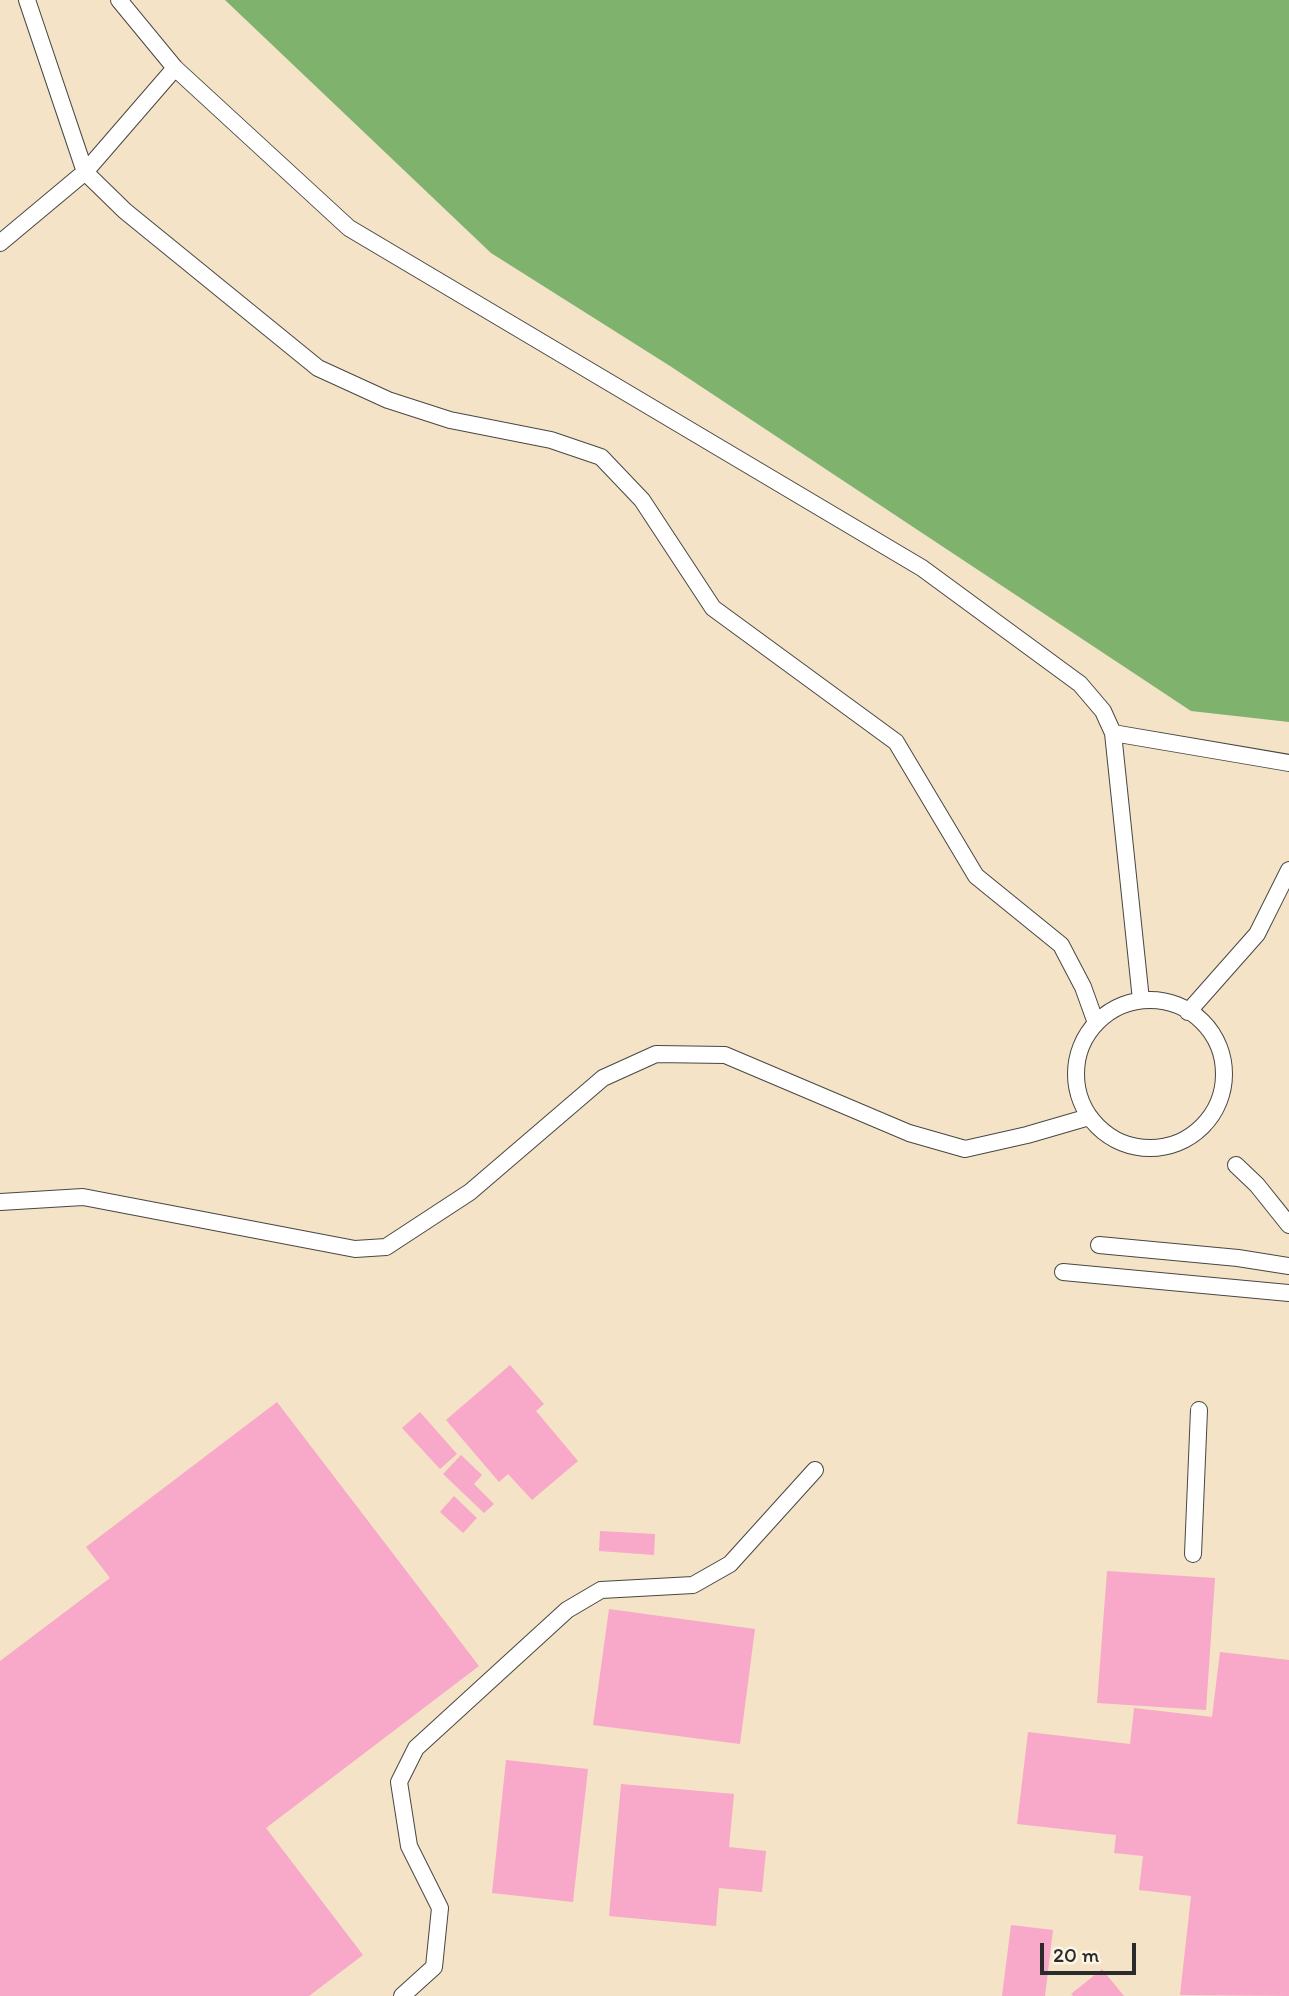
<!DOCTYPE html>
<style>
body{margin:0}
#map{position:relative;width:1289px;height:1996px;overflow:hidden;background:#f4e3c7;font-family:Itim,sans-serif}
canvas{display:block}
.scale{position:absolute;left:1040px;top:1943px;width:96px;height:32px;box-sizing:border-box;border:4px solid #2b2b2b;border-top:0;padding-left:9px;font-size:21px;line-height:24px;white-space:nowrap;color:#2b2b2b;-webkit-text-stroke:5px #fcf5e5;paint-order:stroke}
</style>
<div id="map">
<canvas width="1289" height="1996"></canvas>
<div class="scale">20 m</div>
</div>
<script>
const g = document.querySelector('canvas').getContext('2d');
g.lineJoin = 'round';
function fillPath(path, color) { g.fillStyle = color; g.fill(path, 'evenodd'); }
const poly = rows => new Path2D(rows.map(r => 'M' + r).join(''));
function stroke(path, color, width, dash) { g.strokeStyle = color; g.lineWidth = width; g.lineCap = dash ? 'butt' : 'round'; g.setLineDash(dash || []); g.stroke(path); }
fillPath(poly([
 [225,0,1289,0,1289,722,1191,711,670,366,491,253]
]), '#7eb26d');
fillPath(poly([
 [510,1365,544,1404,536,1411,578,1461,532,1500,508,1474,499,1482,446,1420],
 [277,1402,479,1666,266,1828,363,1955,309,1996,0,1996,0,1661,110,1578,86,1547],
 [420,1412,457,1454,440,1469,402,1428],
 [461,1455,482,1475,474,1484,494,1504,484,1513,443,1474],
 [454,1496,477,1518,463,1533,440,1512],
 [600,1531,655,1534,654,1555,599,1551],
 [1107,1571,1215,1578,1206,1710,1097,1703],
 [609,1609,755,1629,740,1744,593,1725],
 [1220,1652,1289,1660,1289,1996,1180,1995,1191,1896,1139,1890,1143,1856,1114,1853,1116,1835,1017,1824,1028,1732,1130,1744,1134,1708,1212,1717],
 [506,1760,588,1769,573,1902,492,1893],
 [621,1784,734,1794,729,1847,766,1851,762,1892,719,1888,716,1926,609,1916],
 [1011,1925,1053,1930,1045,1996,1002,1996],
 [1102,1969,1124,1996,1073,1996,1071,1994]
]), '#f8a8c8');
const service = poly([
 [27,0,85,172,125,211,318,368,388,400,450,420,551,440,601,457,642,500,713,608,896,742,976,876,1061,945,1083,987,1096,1023],
 [119,0,175,68,349,228,922,568,1080,684,1103,711,1113,733,1141,1000],
 [0,243,85,172,175,68],
 [1113,733,1289,763],
 '1076 1074a74 74 0 1 1 148 0a74 74 0 1 1-148 0Z',
 [1188,1012,1257,934,1289,870],
 [1236,1165,1257,1185,1289,1225],
 [0,1202,83,1197,355,1249,386,1247,470,1192,603,1078,656,1054,725,1055,909,1133,965,1149,1027,1135,1089,1117],
 [1099,1245,1238,1258,1289,1266],
 [1063,1272,1289,1293],
 [1193,1554,1199,1410],
 [402,1996,434,1967,440,1908,409,1846,399,1782,416,1748,567,1610,601,1590,693,1585,730,1564,815,1470]
]);
stroke(service, '#494742', 18);
stroke(service, '#fff', 16);
</script>
